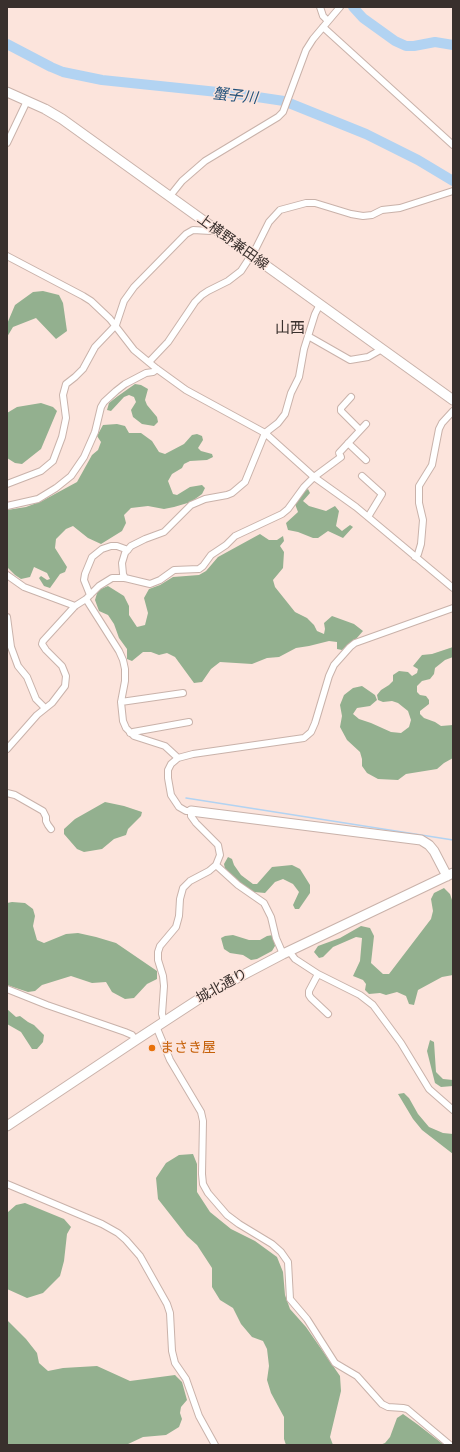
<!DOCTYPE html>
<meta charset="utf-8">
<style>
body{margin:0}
#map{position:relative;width:460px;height:1452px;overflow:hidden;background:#fce4dc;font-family:"Public Sans",sans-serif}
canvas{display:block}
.frame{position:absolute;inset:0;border:8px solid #39302d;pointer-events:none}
</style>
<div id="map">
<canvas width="460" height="1452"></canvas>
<div class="frame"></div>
</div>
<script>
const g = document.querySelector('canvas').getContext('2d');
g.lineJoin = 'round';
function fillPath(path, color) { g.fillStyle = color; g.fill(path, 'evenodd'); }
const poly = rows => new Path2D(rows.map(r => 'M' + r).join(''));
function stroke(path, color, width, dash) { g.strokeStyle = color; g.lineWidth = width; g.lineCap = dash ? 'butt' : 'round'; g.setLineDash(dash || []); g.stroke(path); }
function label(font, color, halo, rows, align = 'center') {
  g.font = font + ' "Public Sans","Noto Sans JP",sans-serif'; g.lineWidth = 3; g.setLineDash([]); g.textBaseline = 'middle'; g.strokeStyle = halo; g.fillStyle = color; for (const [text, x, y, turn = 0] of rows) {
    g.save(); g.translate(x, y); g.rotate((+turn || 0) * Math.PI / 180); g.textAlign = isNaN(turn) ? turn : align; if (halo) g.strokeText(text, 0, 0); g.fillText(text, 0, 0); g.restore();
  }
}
fillPath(poly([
 [43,291,59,295,63,303,67,331,56,339,36,318,13,327,7,337,7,324,15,305,33,292],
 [135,384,141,385,148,389,145,400,147,405,157,417,158,422,154,426,142,424,133,417,131,410,136,402,134,397,129,395,124,397,111,411,107,410,109,403,118,396],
 [41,403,53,407,57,411,41,449,22,464,15,463,7,458,7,413,17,407],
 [117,424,125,426,129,433,141,433,152,441,159,452,165,454,184,444,192,435,197,434,202,436,203,440,198,448,201,451,212,454,213,457,207,460,190,461,184,464,182,468,172,474,168,481,173,494,177,495,190,487,202,485,205,488,202,494,191,502,174,507,164,509,148,506,131,508,124,515,126,523,122,531,101,544,88,538,73,526,66,529,56,539,55,548,67,567,65,572,60,574,50,588,44,586,39,578,41,576,47,580,50,579,47,573,34,567,30,577,21,579,15,575,7,567,7,510,26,507,42,501,77,482,92,455,98,450,101,442,97,436,103,425],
 [308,489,310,493,303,501,309,506,326,511,335,506,339,511,336,526,342,531,350,525,353,527,343,538,328,531,318,538,313,538,298,532,288,530,286,523,298,512,295,504,302,493],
 [260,534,269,540,277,540,283,536,284,541,280,546,284,552,283,568,273,580,275,587,295,612,307,618,314,625,317,631,324,634,325,629,324,623,332,616,354,624,363,631,356,639,342,650,337,649,337,642,329,641,309,646,296,648,279,657,267,658,252,664,220,662,211,669,202,682,194,683,175,657,167,653,159,655,151,652,143,652,132,661,127,659,127,649,119,638,114,624,108,615,99,611,95,600,98,590,108,586,124,596,129,606,129,615,137,627,145,625,148,613,144,598,149,589,160,585,173,577,199,575,206,571,218,557],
 [453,647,453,657,445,660,435,668,434,674,430,679,422,681,417,686,417,692,420,695,426,696,429,700,429,704,420,711,420,714,424,718,435,722,441,726,453,725,453,758,444,763,437,769,406,774,398,780,378,779,367,773,362,766,362,759,360,752,347,740,340,727,342,716,340,705,344,695,353,688,362,686,375,695,377,700,370,706,357,708,353,714,359,719,371,723,391,732,401,733,409,727,411,720,408,711,398,703,392,701,383,702,378,700,377,695,381,690,389,685,393,681,393,675,399,671,408,672,412,676,417,673,418,669,413,666,422,655,432,654],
 [105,802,124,806,142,812,141,816,128,829,126,835,114,839,102,849,84,852,77,849,64,834,64,829,75,819],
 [228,857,232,859,234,865,241,875,253,884,257,884,272,867,292,865,300,869,310,885,310,893,299,909,295,909,293,905,299,892,293,884,283,879,275,882,265,893,254,892,241,884,225,869,224,864],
 [444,888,450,894,453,903,453,975,442,977,418,990,414,1005,409,1004,406,996,397,992,386,995,380,993,369,994,365,990,366,984,363,980,353,976,360,961,362,938,356,937,333,947,323,957,319,958,314,952,318,946,340,938,361,926,370,928,374,936,371,963,383,974,389,974,431,919,433,911,431,899,434,893],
 [12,902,25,903,33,909,35,916,33,926,37,940,44,943,66,934,78,933,96,937,116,943,157,971,157,979,147,984,134,998,125,999,112,992,106,982,92,983,71,976,42,985,35,991,28,992,7,985,7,903],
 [233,935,249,940,260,940,267,936,273,935,275,946,272,951,257,959,251,960,243,955,230,953,224,949,221,938,225,936],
 [7,1009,16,1017,20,1016,28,1022,34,1025,44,1035,43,1042,37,1049,32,1049,21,1032,7,1024],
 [430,1040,434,1042,436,1072,443,1079,453,1080,453,1086,441,1087,435,1083,427,1051],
 [404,1093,409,1098,418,1114,429,1127,443,1133,453,1134,453,1154,422,1130,413,1119,398,1094],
 [193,1154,197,1164,197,1192,210,1212,231,1229,255,1241,277,1257,283,1272,285,1295,290,1309,306,1327,340,1376,341,1391,330,1437,333,1445,286,1445,284,1439,284,1417,271,1393,267,1380,269,1366,267,1349,263,1341,252,1337,241,1324,233,1308,220,1300,212,1287,212,1268,197,1245,187,1236,158,1199,156,1178,166,1163,179,1155],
 [25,1203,64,1219,71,1227,67,1234,64,1261,60,1276,43,1293,27,1298,7,1289,7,1210,8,1212,16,1205],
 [7,1320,26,1339,37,1353,39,1363,48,1371,63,1368,97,1366,130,1381,175,1375,182,1382,187,1400,181,1407,180,1413,182,1419,179,1427,166,1435,143,1437,126,1445,7,1445],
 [403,1414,417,1424,444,1445,380,1445,385,1443,390,1437,397,1418]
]), '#93b08f');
stroke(poly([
 [186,798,453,840]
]), '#b2d3f2', 1.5);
stroke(poly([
 [353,7,363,18,395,41,406,46,414,46,435,42,453,45],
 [7,44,51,67,63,72,102,80,237,94,284,101,366,134,418,160,453,181]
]), '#b2d3f2', 10);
const street = poly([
 [320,7,323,16,328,21],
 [323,27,453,145],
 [7,143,27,101],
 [170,196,182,181,205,161,278,117,283,112,306,50,313,39,340,7],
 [7,256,83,296,91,301,110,319,134,350,157,369,186,390,265,433,314,477,356,507,453,588],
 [308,336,350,360,368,357,382,349],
 [149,362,168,342,195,302,202,295,208,291,228,281,241,271,256,248,269,222,280,210,306,203,315,203,351,214,363,216,372,215,382,210,400,208,453,191],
 [351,397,341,408,341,411,360,430],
 [348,443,366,460],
 [362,476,382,494,368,517],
 [7,484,41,471,53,461,62,437,66,418,63,395,66,384,75,377,83,369,95,347,116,325,124,301,134,287,186,234,193,230,211,231,216,230],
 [7,506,38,499,56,488,71,476,84,457,95,432,101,407,104,402,116,391,125,384,146,373,153,372,157,369],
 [415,557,418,554,421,544,423,520,419,503,419,486,432,465,439,429,442,423,453,411],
 [7,575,24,587,75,606],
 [125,578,123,574,122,563,125,553,131,546,145,539,164,532,191,505,205,499,227,495,232,493,245,482,265,433,278,423,285,414,291,393,299,377,304,349,315,314,320,304],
 [90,595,84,580,85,574,92,557,102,549,111,546,117,546,128,550],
 [86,599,119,651,123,660,125,669,125,681,121,702,123,721,126,728,134,736,165,746,178,758],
 [7,617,11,647,18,666,27,677,36,699,45,708],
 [121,702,183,693],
 [130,733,133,732,189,722],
 [7,749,37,715,52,703,65,686,66,676,62,666,46,650,42,644,43,641,75,606,86,599,99,586,112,578,125,578,150,584,160,580,174,570,199,569,203,566,211,555,226,545,235,536,282,514,288,509,304,487,314,477,341,457,339,453,366,424],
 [7,793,15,795,43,811,46,817,46,821,48,825,51,829],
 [216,865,238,885,264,903,271,917,276,938,283,954],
 [289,951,295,959,318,974,360,995,373,1005,401,1043,429,1089,453,1110],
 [318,974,309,991,309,995,311,998,328,1014],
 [7,989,47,1005,125,1032,132,1035,136,1040],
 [164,1021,162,1014,164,986,163,976,158,960,158,952,160,946,176,927,179,916,180,899,183,888,190,881,209,871,216,865,220,855,218,845,196,823,191,816,191,811,186,811,179,807,171,795,168,778,168,770,171,764,178,758,193,754,304,738,311,732,315,723,329,676,334,665,350,647,355,643,453,608],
 [156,1026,170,1060,201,1112,203,1121,202,1174,203,1184,208,1193,227,1215,239,1224,272,1244,281,1252,288,1262,290,1299,307,1319,335,1363,357,1376,382,1404,388,1407,403,1408,407,1409,450,1445],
 [7,1184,102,1224,118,1233,126,1240,140,1256,167,1304,170,1313,172,1351,175,1363,186,1379,199,1416,215,1445]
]);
const secondary = poly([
 [7,92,45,109,62,119,453,400],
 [191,811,421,840,429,845,434,851,447,876],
 [7,1126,136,1040,205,995,283,954,453,873]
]);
stroke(street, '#c9b2aa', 8);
stroke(secondary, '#c9b2aa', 11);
stroke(street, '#fff', 6);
stroke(secondary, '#fff', 9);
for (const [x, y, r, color] of [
 [152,1048,4,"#e8710a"]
]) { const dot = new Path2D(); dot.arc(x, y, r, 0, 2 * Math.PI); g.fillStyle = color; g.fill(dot); stroke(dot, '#fce4dc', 1.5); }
label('14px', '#39302d', '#fce4dc', [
 ["上横野兼田線",233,242,36],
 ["城北通り",222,986,-29]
]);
label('14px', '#c56008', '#fce4dc', [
 ["まさき屋",160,1048]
], 'left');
label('italic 15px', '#22527b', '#fce4dc', [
 ["蟹子川",235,96,6]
]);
label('15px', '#39302d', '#fce4dc', [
 ["山西",290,328]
]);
</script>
